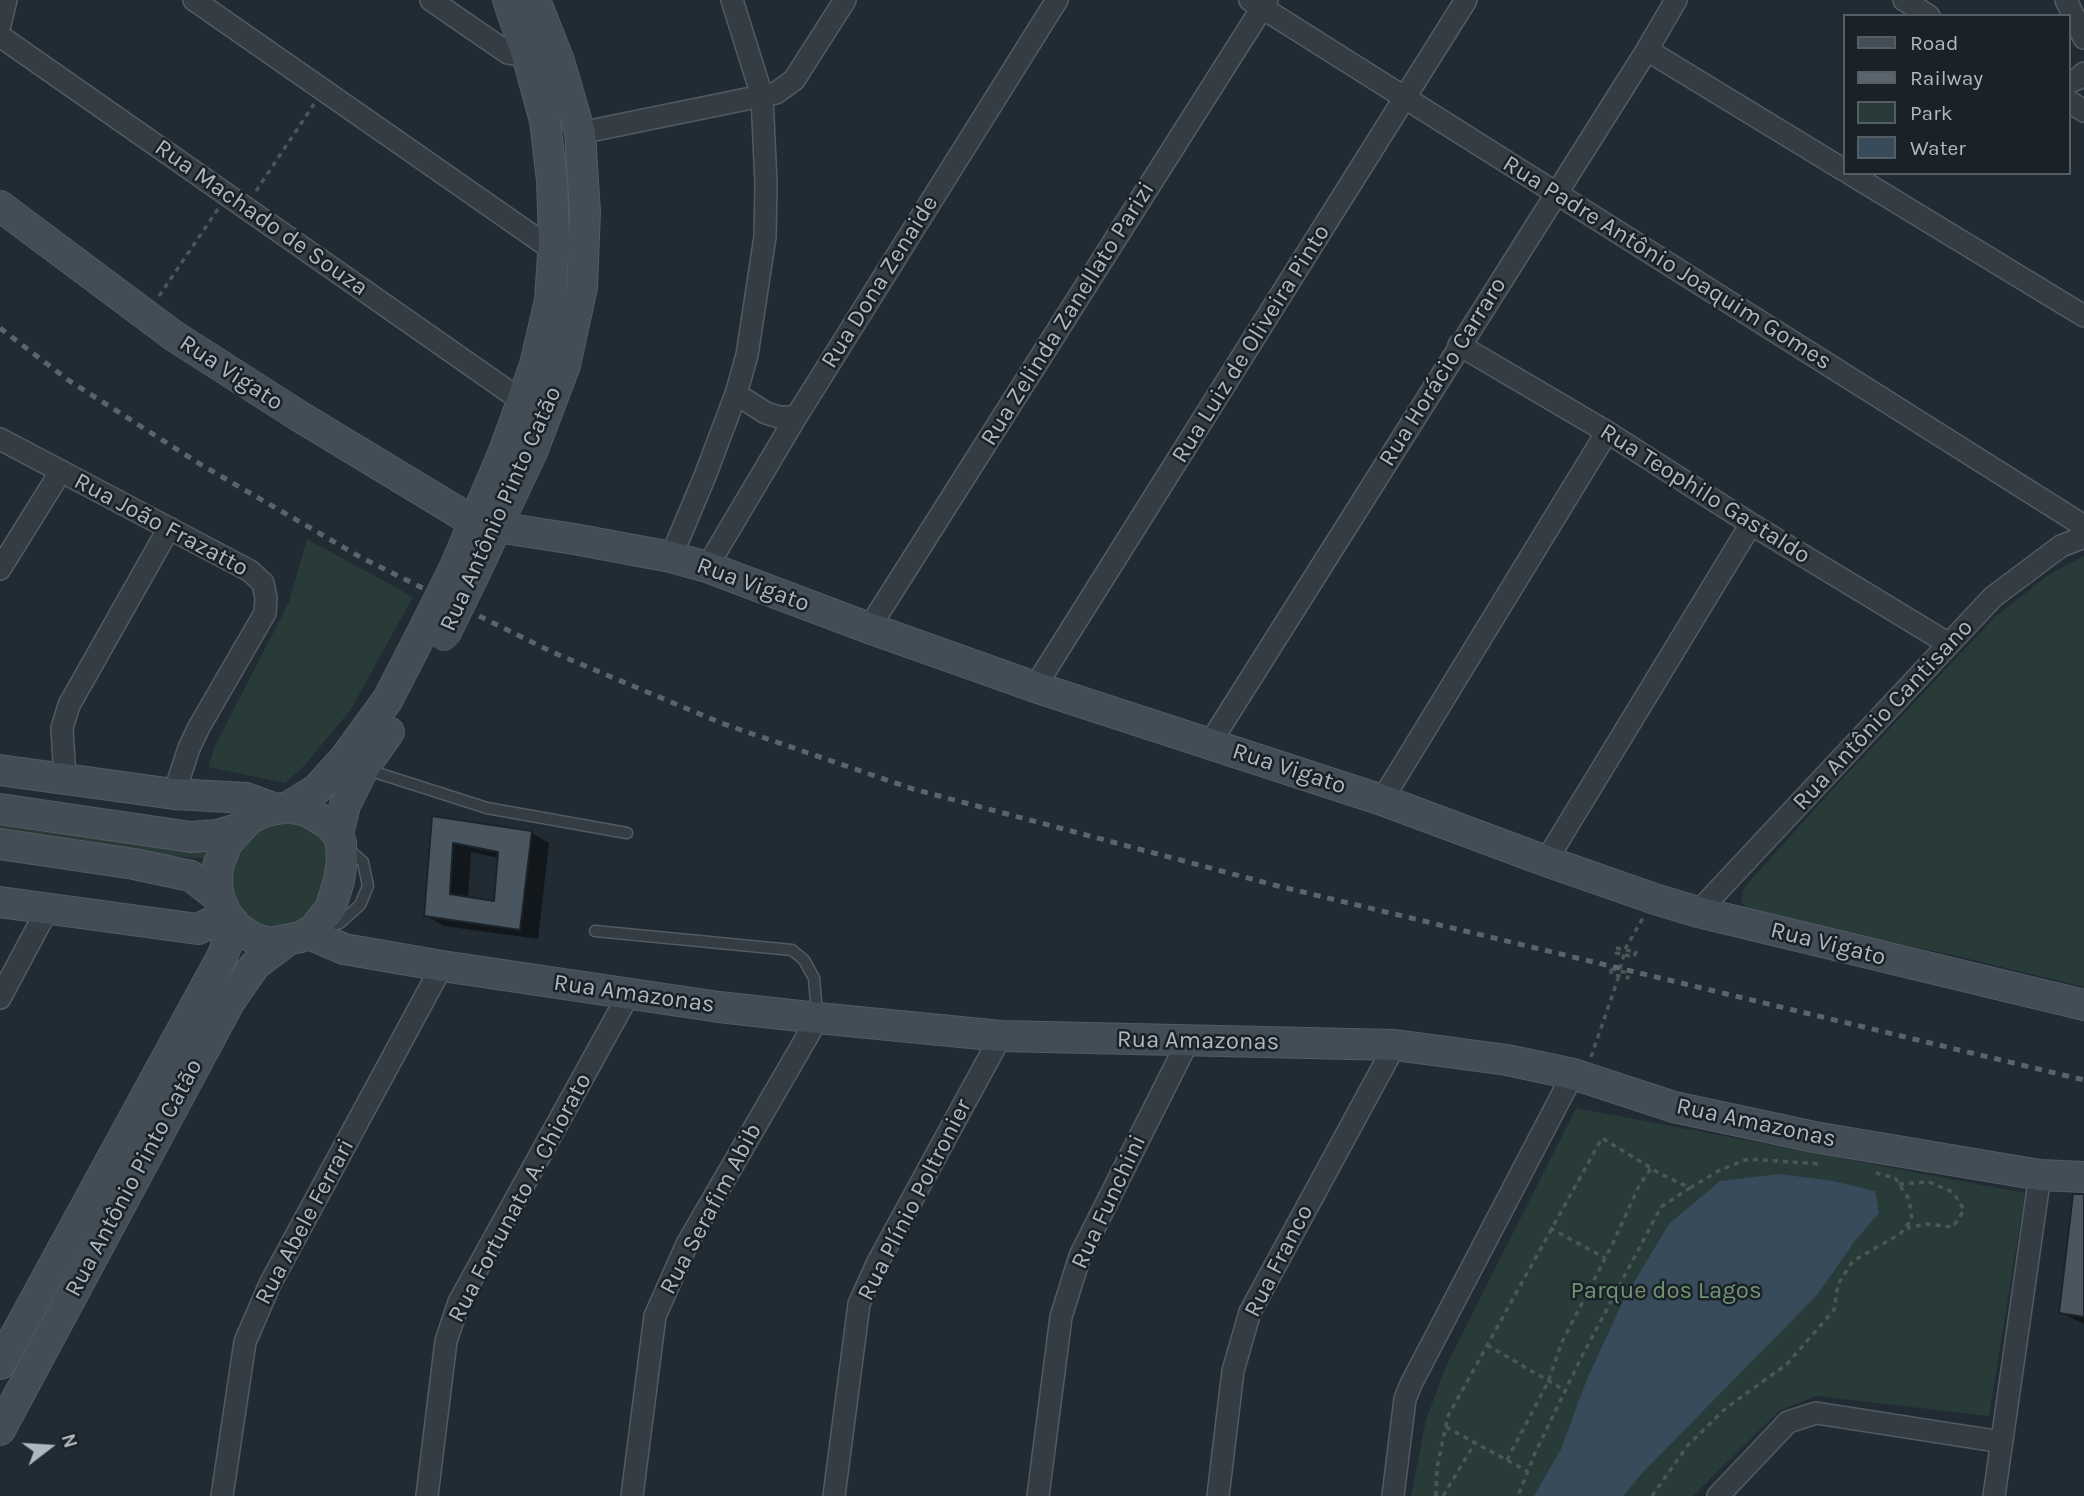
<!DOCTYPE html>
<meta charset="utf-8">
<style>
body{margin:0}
#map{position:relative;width:2084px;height:1496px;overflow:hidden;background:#212b33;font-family:Karla,sans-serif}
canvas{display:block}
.legend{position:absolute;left:1843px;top:14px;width:228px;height:161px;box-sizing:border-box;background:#1a2228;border:2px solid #555e65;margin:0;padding:9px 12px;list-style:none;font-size:21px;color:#aeb8c1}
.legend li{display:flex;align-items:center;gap:14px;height:35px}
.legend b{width:35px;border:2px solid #555e65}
.north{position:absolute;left:14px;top:1412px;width:70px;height:70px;-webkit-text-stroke:5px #1a2228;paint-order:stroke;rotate:73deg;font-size:19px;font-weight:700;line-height:28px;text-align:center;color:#aeb8c1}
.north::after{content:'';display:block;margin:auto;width:24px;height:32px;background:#aeb8c1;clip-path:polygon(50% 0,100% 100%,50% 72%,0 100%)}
</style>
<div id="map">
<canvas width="2084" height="1496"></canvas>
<ul class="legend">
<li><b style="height:9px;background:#434d56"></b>Road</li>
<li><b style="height:9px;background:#5a646d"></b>Railway</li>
<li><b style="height:19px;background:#293b39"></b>Park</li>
<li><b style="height:19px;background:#384b5b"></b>Water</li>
</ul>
<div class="north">N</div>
</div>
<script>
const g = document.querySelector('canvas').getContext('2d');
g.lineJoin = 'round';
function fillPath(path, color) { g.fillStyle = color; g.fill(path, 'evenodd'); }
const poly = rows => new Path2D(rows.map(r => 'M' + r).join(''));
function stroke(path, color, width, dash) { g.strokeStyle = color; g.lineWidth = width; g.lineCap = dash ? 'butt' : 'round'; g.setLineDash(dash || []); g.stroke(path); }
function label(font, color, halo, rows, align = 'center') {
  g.font = font + ' Karla,sans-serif'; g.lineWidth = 5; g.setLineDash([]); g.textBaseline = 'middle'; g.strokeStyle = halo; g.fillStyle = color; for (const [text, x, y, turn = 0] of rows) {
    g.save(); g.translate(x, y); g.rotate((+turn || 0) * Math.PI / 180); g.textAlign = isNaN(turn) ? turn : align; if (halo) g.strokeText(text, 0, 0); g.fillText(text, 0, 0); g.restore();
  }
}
fillPath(poly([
 [307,539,413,597,351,709,305,765,285,783,208,767,215,746,289,602],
 [2084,556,2084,987,1948,954,1748,912,1741,901,1743,891,1748,883,1845,776,1995,617,2047,576],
 [0,816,214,843,207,859,131,852,0,833],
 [295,817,325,840,331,861,328,880,306,921,271,933,236,915,226,866,244,832],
 [1576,1108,2025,1193,1989,1416,1816,1396,1780,1410,1693,1496,1411,1496,1426,1420,1446,1366]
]), '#293b39');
fillPath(poly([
 [1779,1174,1833,1181,1875,1191,1879,1213,1854,1242,1817,1295,1644,1471,1623,1496,1534,1496,1561,1449,1587,1379,1625,1297,1669,1224,1720,1181]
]), '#384b5b');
fillPath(poly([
 [434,818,531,833,549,843,538,939,444,926,425,915],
 [471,852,499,858,496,903,468,899],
 [2084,1203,2084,1324,2060,1312]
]), '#0007');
const building = poly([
 [432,816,532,831,520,930,424,916,432,816],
 [453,843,498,852,494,901,450,894,453,843],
 [2073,1194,2084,1194,2084,1317,2059,1313,2073,1194]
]);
fillPath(building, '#4a565f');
stroke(building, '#1c242a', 2);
const lane = poly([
 [365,769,487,808,627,833],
 [326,927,340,923,360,905,368,886,363,862,346,847],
 [595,931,792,950,804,960,814,978,817,1014]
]);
const street = poly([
 [194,0,553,250],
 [431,0,508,53,539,59],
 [1250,0,2084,526],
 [1904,0,1929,16],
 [2066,0,2084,38],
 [0,25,6,0],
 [0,36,522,401],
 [1647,50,1844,170],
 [2068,83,2079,78,2084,73],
 [2068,101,2084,111],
 [580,133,776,93,794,80,845,0],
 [1849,173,2084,316],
 [1459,345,1607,432,1751,524,1949,644],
 [736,394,766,413,779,417,796,417],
 [0,439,250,571,263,583,266,598,265,613,199,727,189,748,174,794],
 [671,557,705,476,736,394,747,355,765,237,766,184,762,96,732,0],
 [707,567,796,417,1057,0],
 [0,569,61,471],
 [869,628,1267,0],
 [1035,687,1466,0],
 [1210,743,1647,50,1676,0],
 [65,779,62,728,69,705,169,528],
 [1382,800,1607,432],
 [1546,861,1751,524],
 [1698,912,1993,597,2061,546,2084,537],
 [0,998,48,908],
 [222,1496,245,1342,270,1284,442,966],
 [427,1496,446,1341,459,1302,630,992],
 [632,1496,655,1316,687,1244,818,1018],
 [834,1496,859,1304,878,1262,1001,1036],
 [1038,1496,1061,1317,1080,1256,1188,1041],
 [1218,1496,1233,1371,1250,1312,1395,1045],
 [1393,1496,1405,1399,1411,1384,1573,1074],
 [1718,1496,1788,1422,1816,1413,2002,1442],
 [1994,1496,2040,1175]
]);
const secondary = poly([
 [0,206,174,336,299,416,474,522],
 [497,527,574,539,671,557,707,567,869,628,1035,687,1382,800,1546,861,1655,899,1698,912,2084,1005],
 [455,567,505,449,535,365,550,300,554,240,552,181,545,121,528,58,508,0],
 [474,575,532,452,565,365,582,287,585,212,580,133,559,61,535,0],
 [0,770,174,794,246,798,276,809],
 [288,807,307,811,327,823,338,834,341,843,342,860,339,881,330,909,313,930,301,937,270,943,253,938,238,928,227,915,219,898,217,883,218,866,227,843,250,818,266,811,288,807,317,789,345,758,388,699,425,627],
 [0,809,191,837,217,835,237,829],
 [338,834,345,805,363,769,389,732],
 [0,844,134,864,191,876,219,898],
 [0,902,198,929,227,915],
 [307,933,344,949,442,966,719,1007,818,1018,1001,1036,1395,1045,1507,1060,1573,1074,1674,1107,1814,1137,2040,1175,2084,1177],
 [0,1364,223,955,234,923],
 [0,1430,230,1001,255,965,287,941]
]);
stroke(lane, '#525b62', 13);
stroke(street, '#525b62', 24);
stroke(secondary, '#525b62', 32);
stroke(poly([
 [256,191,314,104],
 [159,296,218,209],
 [1616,948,1636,952,1634,957,1616,953,1616,948],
 [1625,949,1643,918],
 [1611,969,1628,973,1628,978,1611,974,1611,969],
 [1620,969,1624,954],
 [1591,1057,1619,976],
 [1899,1184,1929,1182,1953,1192,1964,1210,1953,1227,1927,1224,1907,1228],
 [1690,1188,1720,1170,1748,1159,1821,1164],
 [1550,1228,1605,1258],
 [1487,1345,1566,1391],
 [1446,1427,1527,1471],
 [1507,1460,1548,1382,1562,1342,1613,1243,1639,1186,1651,1168],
 [1436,1496,1437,1468,1448,1416,1602,1138,1659,1173,1690,1188,1661,1207,1581,1358,1535,1453,1518,1496],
 [1443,1496,1475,1443],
 [1652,1496,1688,1445,1726,1408,1787,1364,1814,1333,1834,1310,1838,1284,1853,1261,1900,1234,1912,1219,1909,1199,1895,1178,1876,1173]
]), '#465858', 3.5, [5, 5]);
stroke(lane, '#343d44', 10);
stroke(street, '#343d44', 21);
stroke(secondary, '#434d56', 30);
stroke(poly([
 [0,328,68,380,200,464,362,558,552,652,721,723,913,789,1278,886,2084,1080]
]), '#5a646d', 5, [7, 7]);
const secondaryBridge = poly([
 [425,627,455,567],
 [444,636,474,575]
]);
stroke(secondaryBridge, '#525b62', 32, []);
stroke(secondaryBridge, '#434d56', 30);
label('24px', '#aeb8c1', '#1a2228', [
 ["Rua Machado de Souza",261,218,35],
 ["Rua Padre Antônio Joaquim Gomes",1667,263,32],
 ["Rua Dona Zenaide",880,282,-58],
 ["Rua Zelinda Zanellato Parizi",1068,314,-58],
 ["Rua Luiz de Oliveira Pinto",1251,344,-58],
 ["Rua Horácio Carraro",1443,372,-58],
 ["Rua Vigato",231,373,33],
 ["Rua Teophilo Gastaldo",1705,494,32],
 ["Rua Antônio Pinto Catão",501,509,-66],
 ["Rua João Frazatto",161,525,28],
 ["Rua Vigato",753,585,20],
 ["Rua Antônio Cantisano",1883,715,-47],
 ["Rua Vigato",1289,769,18],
 ["Rua Vigato",1828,944,14],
 ["Rua Amazonas",634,994,8],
 ["Rua Amazonas",1198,1041,1],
 ["Rua Amazonas",1756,1123,12],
 ["Rua Antônio Pinto Catão",134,1178,-62],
 ["Rua Fortunato A. Chiorato",520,1198,-62],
 ["Rua Plínio Poltronier",915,1200,-63],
 ["Rua Funchini",1109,1202,-65],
 ["Rua Serafim Abib",711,1209,-62],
 ["Rua Abele Ferrari",305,1222,-62],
 ["Rua Franco",1279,1261,-63]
]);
label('24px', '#709474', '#1a2228', [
 ["Parque dos Lagos",1666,1291]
]);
</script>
